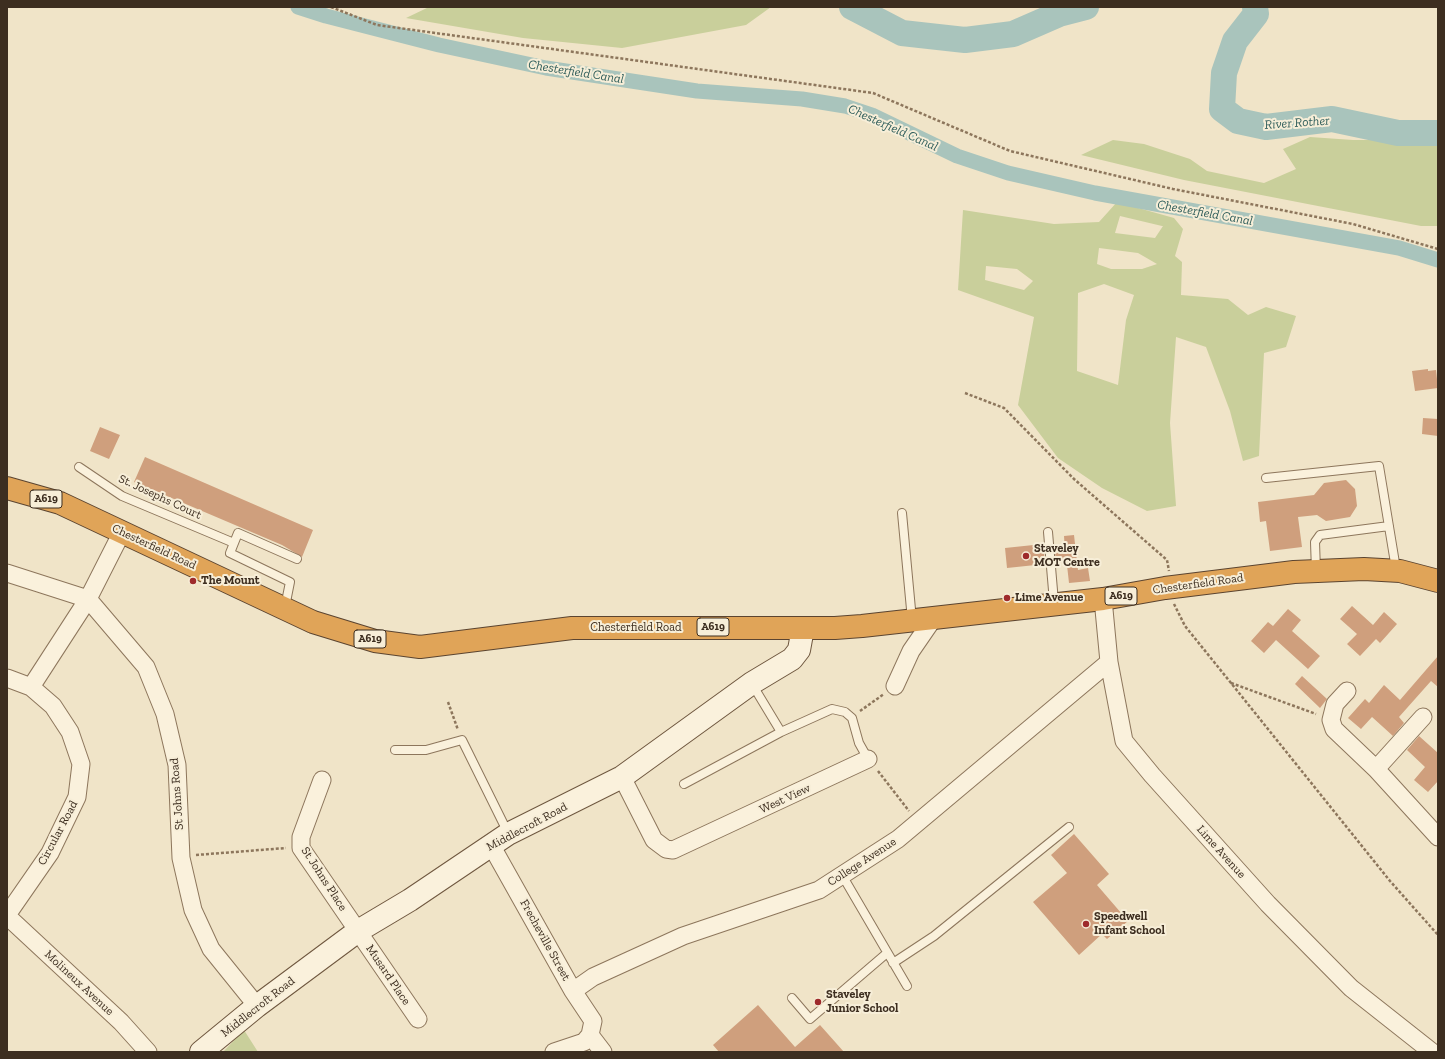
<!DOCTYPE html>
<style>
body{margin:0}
#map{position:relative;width:1445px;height:1059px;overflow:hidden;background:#f0e4c8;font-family:"Zilla Slab",serif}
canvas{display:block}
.frame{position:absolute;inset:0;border:8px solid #3d2e20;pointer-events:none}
</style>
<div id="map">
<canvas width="1445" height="1059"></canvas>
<div class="frame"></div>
</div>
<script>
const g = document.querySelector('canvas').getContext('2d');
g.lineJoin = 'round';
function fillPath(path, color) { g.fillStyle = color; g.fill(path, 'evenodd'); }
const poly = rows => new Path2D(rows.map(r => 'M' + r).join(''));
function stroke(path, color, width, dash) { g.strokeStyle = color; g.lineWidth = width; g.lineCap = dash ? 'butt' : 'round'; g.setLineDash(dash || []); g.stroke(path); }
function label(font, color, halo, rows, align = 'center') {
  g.font = font + ' "Zilla Slab",serif'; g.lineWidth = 4; g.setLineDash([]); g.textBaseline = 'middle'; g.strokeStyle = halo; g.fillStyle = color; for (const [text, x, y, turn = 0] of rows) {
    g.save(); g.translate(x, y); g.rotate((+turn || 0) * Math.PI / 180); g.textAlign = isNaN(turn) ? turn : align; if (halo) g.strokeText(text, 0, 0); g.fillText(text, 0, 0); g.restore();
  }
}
fillPath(poly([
 [429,7,771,7,746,25,622,48,523,38,406,18],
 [1310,137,1353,140,1438,140,1438,226,1421,226,1184,180,1081,155,1113,140,1144,144,1190,159,1207,171,1264,183,1296,169,1283,149],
 [1117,202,1174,218,1183,229,1175,256,1182,262,1181,295,1228,299,1248,315,1266,307,1296,316,1286,347,1264,353,1259,456,1243,461,1230,411,1206,347,1176,337,1170,423,1176,506,1147,511,1102,488,1058,458,1018,405,1034,317,958,290,963,210,1054,224,1099,222],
 [1120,216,1162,226,1163,226,1155,238,1115,233],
 [1099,248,1138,253,1157,264,1142,269,1111,269,1097,264],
 [986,266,1017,269,1033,281,1024,290,985,280],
 [1104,284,1134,295,1126,320,1118,385,1077,371,1078,293],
 [244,1030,258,1052,223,1052]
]), '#c9cf9b');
stroke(poly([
 [298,7,326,16,439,45,546,68,697,91,802,99,845,106,872,115,957,156,1008,173,1095,193,1399,248,1438,260]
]), '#a9c4bc', 15);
stroke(poly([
 [852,7,902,33,965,40,1013,34,1059,14,1086,7],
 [1255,7,1256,14,1235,41,1224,73,1222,109,1238,121,1266,127,1332,119,1398,133,1438,133]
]), '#a9c4bc', 26);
fillPath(poly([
 [1428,369,1428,371,1436,370,1438,388,1415,391,1412,371],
 [1423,418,1438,419,1438,436,1422,434],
 [100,427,120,435,109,459,90,451],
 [145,457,313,530,302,557,282,545,134,482],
 [1346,480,1355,489,1357,506,1350,517,1326,521,1317,515,1298,517,1302,547,1270,551,1266,521,1260,522,1258,502,1314,495,1324,483],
 [1074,535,1078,570,1088,568,1090,581,1069,583,1067,565,1063,565,1063,562,1056,563,1055,552,1065,551,1064,536],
 [1043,544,1045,564,1007,568,1005,548],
 [1352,606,1373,625,1384,612,1397,624,1380,643,1376,639,1360,656,1347,644,1357,634,1340,619],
 [1288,609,1301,620,1292,631,1320,656,1308,669,1276,640,1264,653,1251,641,1268,622,1273,626],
 [1438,656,1438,687,1431,681,1399,717,1404,723,1393,736,1372,717,1361,729,1348,718,1365,699,1369,703,1384,685,1400,700],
 [1302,676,1327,699,1320,708,1295,684],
 [1419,736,1438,753,1438,781,1428,792,1414,780,1425,767,1407,750],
 [1074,834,1109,874,1097,885,1128,921,1107,939,1102,934,1079,955,1033,902,1067,873,1051,855],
 [758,1005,795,1047,820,1025,844,1052,719,1052,713,1045]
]), '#cf9f7d');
const lane = poly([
 [79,467,122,496,234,543],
 [1266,478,1379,466,1396,569],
 [902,513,912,620],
 [1048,532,1054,602],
 [1316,571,1315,542,1320,535,1389,526],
 [285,607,290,582,230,553,238,533,297,559],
 [752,684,781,732],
 [395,750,426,750,462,740,508,833],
 [684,784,781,732,832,709,845,712,852,718,859,743,868,759],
 [842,875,907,986],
 [893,963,934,936,1069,827],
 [792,998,810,1019,887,953]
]);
const street = poly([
 [7,573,88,599,146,667,165,714,177,765,181,858,193,910,211,949,257,1006],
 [1103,599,1109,662,1124,741,1152,775,1268,904,1351,988,1432,1052],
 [7,678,31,687,53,706,70,732,81,764,77,797,50,853,7,915],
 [895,686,911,651,933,619],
 [31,687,88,599,122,532],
 [1347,691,1335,704,1331,720,1334,729,1376,769,1438,837],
 [1376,769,1423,717],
 [622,777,654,840,666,849,673,850,868,759],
 [322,780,301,837,301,848,418,1019],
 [491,845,573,991,593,1021,590,1035,603,1052],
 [7,916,121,1022,148,1052],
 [573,991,593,977,683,936,819,890,898,839,1109,662],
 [554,1052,584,1042,590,1035]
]);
const secondary = poly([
 [201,1052,257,1006,358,931,410,900,508,834,622,777,752,683,792,659,799,650,803,628]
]);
const highway = poly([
 [7,488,60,503,313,622,375,641,420,647,572,628,835,628,862,626,1103,599,1165,588,1294,572,1364,569,1400,571,1438,581]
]);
stroke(lane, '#8d765c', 10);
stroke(street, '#8d765c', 19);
stroke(secondary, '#6f573f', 24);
stroke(highway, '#5b4430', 24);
stroke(poly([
 [331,7,377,25,873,93,1010,151,1173,189,1353,224,1438,249],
 [965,393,1004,408,1074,479,1167,560,1169,571],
 [1174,604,1185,626,1231,683,1390,881,1438,935],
 [1231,683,1316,714],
 [448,702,458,730],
 [860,711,884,694],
 [878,771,909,811],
 [196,855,286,848]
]), '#8d765c', 2.5, [3, 2]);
stroke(lane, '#faf1dc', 8);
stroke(street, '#faf1dc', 17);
stroke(secondary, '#faf1dc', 22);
stroke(highway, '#e0a458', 22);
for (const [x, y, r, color] of [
 [1026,556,4,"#9e2a2b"],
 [193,581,4,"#9e2a2b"],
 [1007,598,4,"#9e2a2b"],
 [1086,924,4,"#9e2a2b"],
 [818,1002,4,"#9e2a2b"]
]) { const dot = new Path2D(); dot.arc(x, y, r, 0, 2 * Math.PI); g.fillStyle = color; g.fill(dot); stroke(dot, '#f7eed8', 1.5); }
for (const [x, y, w] of [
 [46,499,32],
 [1121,596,32],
 [713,627,32],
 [370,639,32]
]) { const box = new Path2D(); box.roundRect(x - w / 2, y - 9, w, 18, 3); g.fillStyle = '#f7eed8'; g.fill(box); stroke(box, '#3d2e20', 1); }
label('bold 11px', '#3d2e20', null, [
 ["A619",46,499],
 ["A619",1121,596],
 ["A619",713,627],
 ["A619",370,639]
]);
label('12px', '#3d2e20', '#f7eed8', [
 ["St. Josephs Court",160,497,25],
 ["Chesterfield Road",154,547,25],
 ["Chesterfield Road",1198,584,-8],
 ["Chesterfield Road",636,628],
 ["St Johns Road",177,794,-94],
 ["West View",785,799,-25],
 ["Middlecroft Road",527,827,-28],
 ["Circular Road",58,833,-62],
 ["Lime Avenue",1221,852,48],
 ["College Avenue",862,862,-33],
 ["St Johns Place",324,879,57],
 ["Frecheville Street",545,940,61],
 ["Musard Place",388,975,56],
 ["Molineux Avenue",79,983,43],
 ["Middlecroft Road",258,1007,-38]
]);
label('bold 12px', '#3d2e20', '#f7eed8', [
 ["Staveley",1034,549],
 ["MOT Centre",1034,563],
 ["The Mount",201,581],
 ["Lime Avenue",1015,598],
 ["Speedwell",1094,917],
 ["Infant School",1094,931],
 ["Staveley",826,995],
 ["Junior School",826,1009]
], 'left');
label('italic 13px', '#2f5d5a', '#f7eed8', [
 ["Chesterfield Canal",576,72,9],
 ["River Rother",1297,123,-4],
 ["Chesterfield Canal",893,128,24],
 ["Chesterfield Canal",1205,213,10]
]);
</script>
